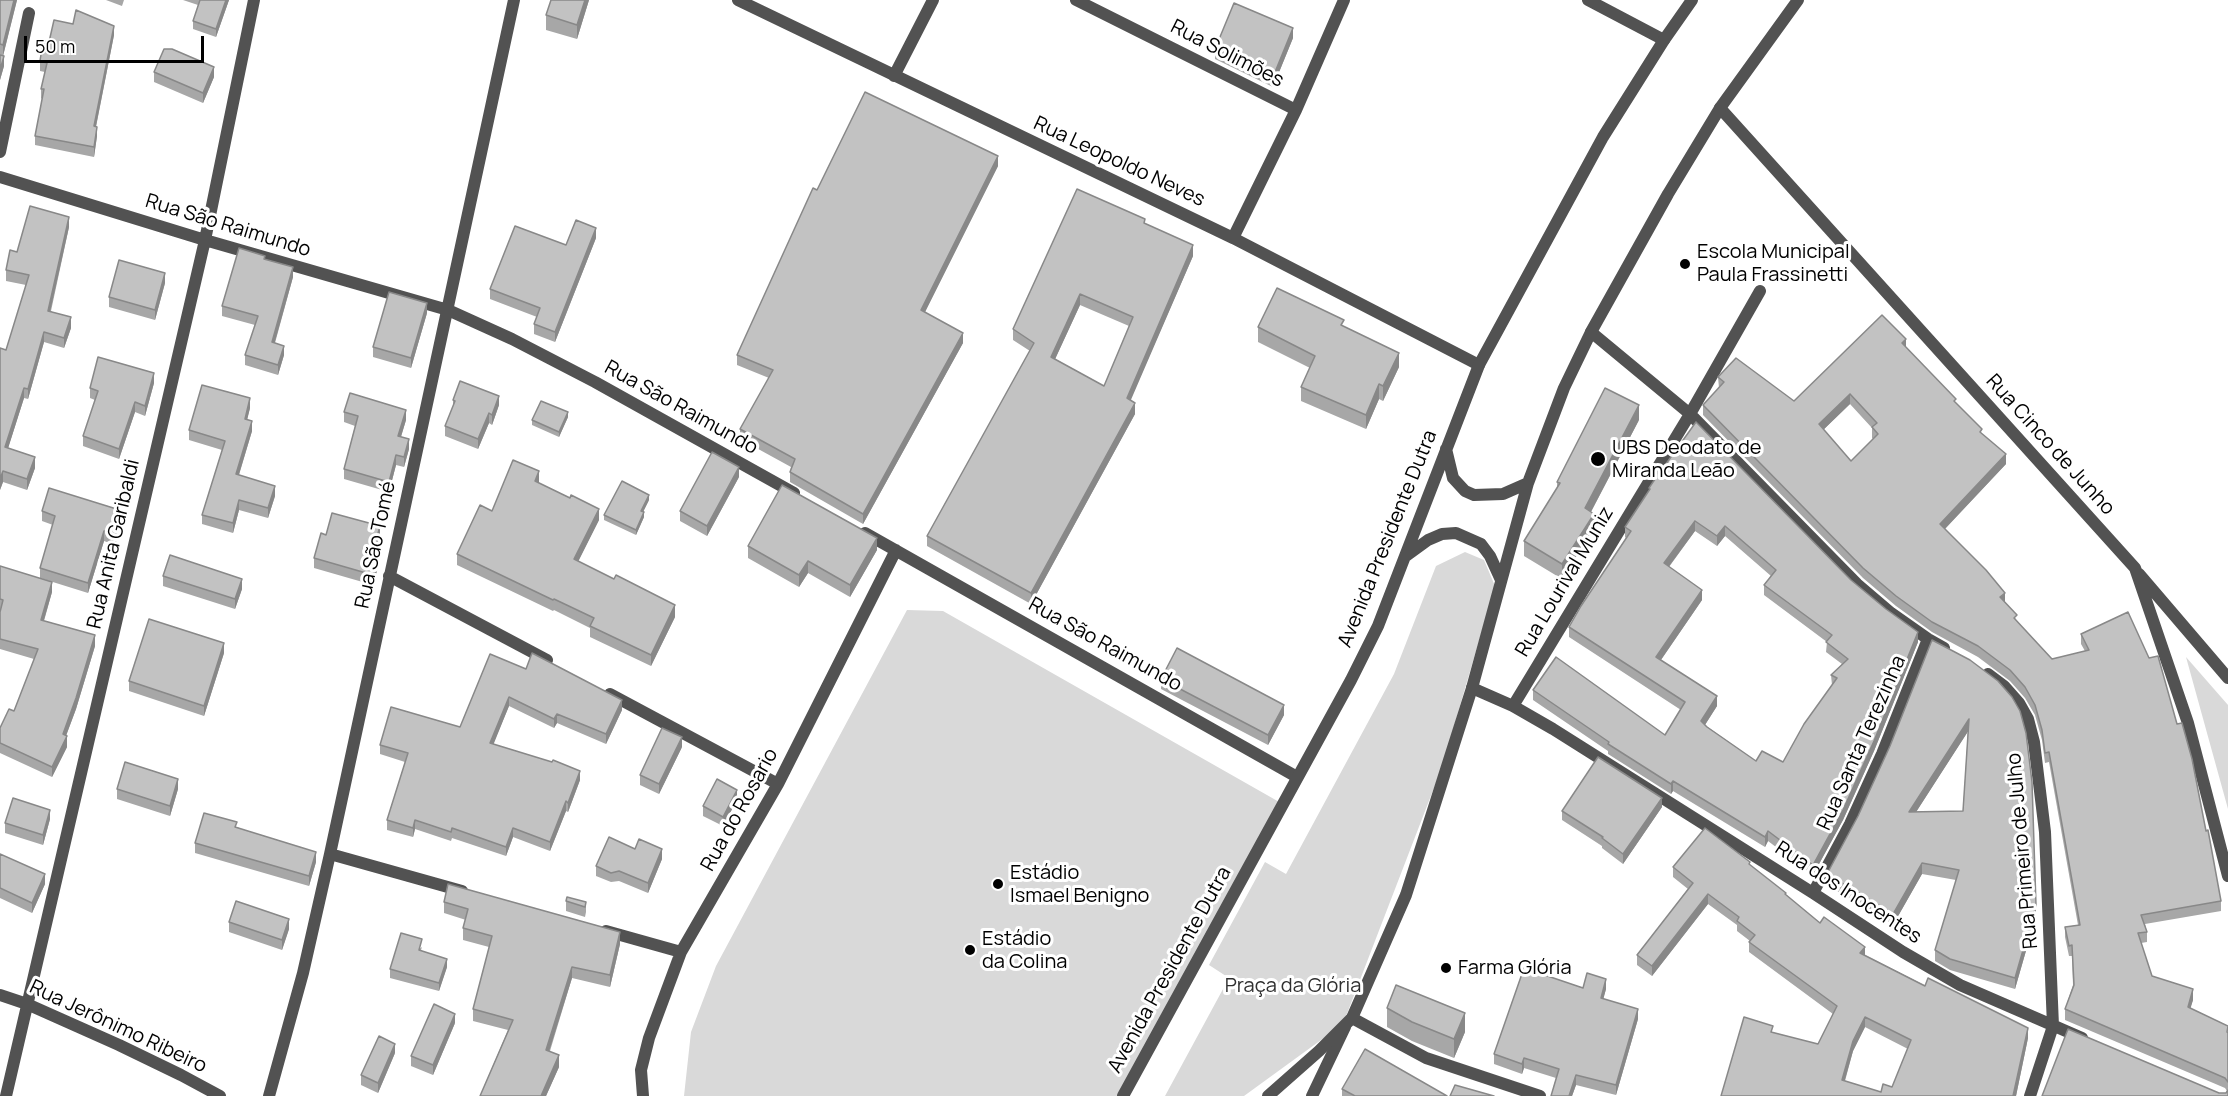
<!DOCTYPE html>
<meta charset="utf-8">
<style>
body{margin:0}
#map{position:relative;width:2228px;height:1096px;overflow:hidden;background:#fff;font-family:Manrope,sans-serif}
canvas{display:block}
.scale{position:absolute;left:24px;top:36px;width:180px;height:27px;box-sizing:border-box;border:3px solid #000;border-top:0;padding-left:8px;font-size:18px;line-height:21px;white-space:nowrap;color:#000;-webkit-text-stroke:4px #fff;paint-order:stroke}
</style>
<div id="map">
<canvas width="2228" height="1096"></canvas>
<div class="scale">50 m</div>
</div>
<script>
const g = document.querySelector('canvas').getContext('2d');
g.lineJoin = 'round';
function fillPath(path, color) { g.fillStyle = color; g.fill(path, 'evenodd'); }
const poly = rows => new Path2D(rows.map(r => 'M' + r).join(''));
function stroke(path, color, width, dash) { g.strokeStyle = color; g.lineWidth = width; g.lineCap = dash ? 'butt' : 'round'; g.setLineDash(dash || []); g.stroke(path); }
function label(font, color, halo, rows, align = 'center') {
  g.font = font + ' Manrope,sans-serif'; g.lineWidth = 6; g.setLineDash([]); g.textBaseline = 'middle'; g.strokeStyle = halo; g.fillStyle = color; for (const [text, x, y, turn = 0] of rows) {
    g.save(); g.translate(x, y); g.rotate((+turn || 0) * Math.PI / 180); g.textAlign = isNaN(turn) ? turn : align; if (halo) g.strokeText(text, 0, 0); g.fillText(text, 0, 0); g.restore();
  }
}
fillPath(poly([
 [1465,552,1484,560,1495,586,1442,767,1343,1024,1244,1096,1165,1096,1229,978,1209,965,1265,862,1286,874,1394,674,1436,566],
 [907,610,943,611,1281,803,1118,1096,684,1096,691,1032,716,966],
 [2186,657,2228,705,2228,809]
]), '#d9d9d9');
stroke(poly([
 [738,0,1233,238,1479,365],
 [1076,0,1296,110],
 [1588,0,1664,40],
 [894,76,933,0],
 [1720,108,2135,568,2188,723,2228,876],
 [0,152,29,13],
 [0,177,205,240,448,310,512,339,595,382,794,493],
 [1233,238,1296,110,1344,0],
 [1591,332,1690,414,1857,584,1891,613,1928,639,1944,648],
 [865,533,1297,777],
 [2139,574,2228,678],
 [389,576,547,660],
 [1988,674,2004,686,2019,703,2028,719,2034,742,2045,832,2053,1026,2030,1096],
 [1472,688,1513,706,1553,729,1813,893,1903,952,1960,985,2082,1038],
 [610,694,778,784],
 [1513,706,1690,414,1760,291],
 [330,854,462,891],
 [1813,893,1850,824,1882,754,1928,639],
 [606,931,681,952],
 [0,995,27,1004,119,1045,181,1075,220,1096],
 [1352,1018,1426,1058,1540,1096],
 [6,1096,205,240,254,0],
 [269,1096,303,973,330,854,514,0],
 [643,1096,641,1070,649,1038,681,952,778,784,896,550],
 [1312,1096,1345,1027]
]), '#525252', 12);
stroke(poly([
 [1446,449,1453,478,1465,491,1474,495,1503,494,1528,483],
 [1406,556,1428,540,1442,534,1456,533,1481,544,1490,556,1501,580],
 [1123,1096,1351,680,1378,626,1479,365,1603,137,1664,40,1692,0],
 [1268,1096,1319,1051,1352,1018,1406,895,1472,688,1528,483,1564,388,1591,332,1668,194,1720,108,1798,0]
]), '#525252', 12);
fillPath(poly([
 [0,0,17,0,3,56,4,66,0,80],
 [106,0,124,0,122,6],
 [183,0,229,0,216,37,193,29,193,21,198,5],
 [589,0,577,39,546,30,546,15],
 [114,35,96,127,97,136,94,157,35,145,35,136,42,99,41,98,41,89,45,72,40,71,40,61,49,42],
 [1293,38,1273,87,1215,59,1215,49],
 [154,72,214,77,203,103,154,82],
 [998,166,925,312,963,343,863,524,790,482,790,472,791,467,740,439,740,429,769,378,737,365,737,355,817,190],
 [1145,224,1193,256,1130,400,1135,414,1031,604,927,546,927,536,1030,351,1013,340,1013,329],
 [1080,305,1129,326,1104,386,1055,359],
 [69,227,51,311,71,328,64,348,44,342,28,399,24,398,8,448,35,468,27,490,3,482,0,490,6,350,26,285,6,281,6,270,17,252],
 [596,238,555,342,534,334,534,324,537,317,490,299,490,289,566,245],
 [265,259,293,277,275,343,284,355,278,375,245,365,245,355,255,325,222,316,222,306],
 [165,283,155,320,109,307,109,297],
 [427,313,411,368,373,357,373,347],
 [1258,327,1344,327,1399,367,1383,401,1379,399,1366,429,1301,401,1301,387,1310,368,1258,342],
 [1906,347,1956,403,1982,434,2006,464,1945,529,2005,602,2017,621,2052,659,2085,651,2081,644,2081,634,2221,901,2221,911,2145,924,2147,932,2147,942,2141,943,2152,976,2193,1000,2190,1008,2228,1026,2228,1096,2219,1093,2226,1093,2227,1091,2225,1088,2065,1020,2065,1009,2073,985,2072,956,2069,956,2065,937,2065,927,2078,925,2049,762,2045,763,2042,740,2035,715,2025,698,2010,681,1978,657,1932,632,1896,606,1863,578,1703,415,1703,405,1719,388,1718,377,1794,401],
 [1850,404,1872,428,1872,438,1873,439,1851,461,1823,430],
 [154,383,145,416,135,412,119,459,83,446,83,436,95,400,90,398,90,388],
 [453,400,499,405,492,425,489,423,478,449,445,436,445,426,453,407],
 [250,408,247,419,252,431,239,475,275,496,268,518,239,510,233,533,202,524,202,515,222,450,189,440,189,430],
 [344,412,406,420,401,437,409,449,404,467,396,465,389,492,344,479,344,469,355,426,344,422],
 [568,417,559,437,532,425,532,420],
 [1639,420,1591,512,1594,528,1562,579,1524,556,1524,541,1557,488,1557,482],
 [739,477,707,536,680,521,680,511],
 [539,483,599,520,578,561,675,617,651,666,590,637,590,628,554,610,553,611,457,565,457,554,492,511],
 [1649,488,1851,580,1918,642,1874,751,1843,820,1813,875,1768,841,1765,847,1673,791,1671,794,1608,754,1608,751,1533,700,1533,690,1665,735,1681,710,1569,637,1569,627,1626,538,1625,537,1625,527,1649,491],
 [1695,531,1717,546,1725,536,1771,576,1764,585,1764,595,1827,642,1826,652,1842,664,1831,675,1832,685,1783,762,1756,761,1705,725,1717,706,1661,660,1702,600,1669,567],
 [649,500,643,512,644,517,636,535,604,520,604,515],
 [42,511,123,521,115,545,104,541,88,593,40,578,40,568,53,525,42,521],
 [326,535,380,536,376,549,380,560,373,585,314,568,314,558],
 [748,546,877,550,850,597,808,573,799,587,748,558],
 [0,566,52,592,44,621,95,646,76,709,66,736,67,747,52,777,0,753,0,728,14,711,34,659,0,649],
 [163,576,242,589,235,609,163,586],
 [224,653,204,716,129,691,129,681],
 [490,654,622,710,606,744,557,723,554,728,509,706,493,744,580,780,568,812,566,811,550,851,513,837,506,856,452,838,451,841,415,829,413,837,387,830,387,820,405,762,380,754,380,745,460,727],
 [1970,660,2036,916,2015,989,1950,970,1935,961,1935,950,1956,880,1922,874,1893,925,1827,885,1827,874],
 [1968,731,1963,811,1916,812],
 [1161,679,1284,715,1268,745,1161,689],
 [682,747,659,794,640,785,640,775],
 [117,789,178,789,170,816,117,799],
 [737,800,723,826,703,816,703,806],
 [1662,807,1623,864,1602,848,1602,846,1562,820,1562,811],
 [50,819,43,845,5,833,5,823],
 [237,827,316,862,309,886,195,853,195,843],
 [0,854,45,884,32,913,0,898],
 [662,859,648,893,619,881,611,882,596,876,596,866],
 [1750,865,1820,923,1865,955,2028,1038,2016,1096,1721,1096,1773,1033,1818,1044,1833,1014,1749,952,1749,942,1750,941,1737,931,1737,925,1708,904,1652,976,1637,965,1637,955,1688,889,1673,877,1673,867],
 [1865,1027,1908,1049,1892,1087,1881,1092,1845,1081,1853,1051],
 [566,901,586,902,586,912,585,917,566,911],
 [444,902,620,944,610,987,572,978,550,1051,559,1067,546,1096,480,1096,508,1030,473,1021,473,1009,489,947,463,940,463,928,466,920,444,913],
 [229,922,289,929,282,950,229,932],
 [422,947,421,950,447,967,439,991,390,978,390,969],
 [1583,988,1606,989,1603,999,1638,1019,1616,1095,1576,1085,1572,1096,1551,1096,1556,1078,1524,1068,1522,1074,1494,1064,1494,1054],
 [1387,1008,1465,1032,1454,1058,1412,1041,1387,1027],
 [455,1023,433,1075,411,1066,411,1056],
 [395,1053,378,1093,361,1085,361,1075],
 [1342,1089,1447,1096,1342,1096]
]), '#a7a7a7');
fillPath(poly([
 [14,0,17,0,3,56,3,45],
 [226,0,229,0,216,37,216,29],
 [585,0,589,0,577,39,577,25],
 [114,26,114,35,94,136,94,126],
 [1293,28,1293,38,1273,87,1273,77],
 [4,56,4,66,0,80,0,70],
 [214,67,214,77,203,103,203,93],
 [97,127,97,136,94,157,94,147],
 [998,156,998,166,921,320,921,310],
 [69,217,69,227,48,321,48,311],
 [596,228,596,238,555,342,555,332],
 [1193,245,1193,256,1127,409,1127,398],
 [293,267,293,277,272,352,272,342],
 [165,273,165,283,155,320,155,310],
 [1080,294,1080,305,1051,368,1051,357],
 [427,303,427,313,411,368,411,358],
 [71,317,71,328,64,348,64,338],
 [44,332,44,342,28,399,28,389],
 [963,333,963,343,863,524,863,514],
 [1906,339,1906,350,1902,343],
 [284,346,284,355,278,375,278,365],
 [1399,353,1399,367,1383,401,1383,386],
 [154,373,154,383,145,416,145,406],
 [1379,384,1379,399,1366,429,1366,415],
 [24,388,24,398,5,458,5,447],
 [1850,394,1850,404,1819,434,1819,424],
 [499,396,499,405,492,425,492,415],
 [250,398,250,408,245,429,245,419],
 [135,402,135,412,119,459,119,449],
 [1135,403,1135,414,1031,604,1031,593],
 [1639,405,1639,420,1585,523,1585,508],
 [406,410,406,420,398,446,398,436],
 [568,412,568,417,559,437,559,432],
 [489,413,489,423,478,449,478,439],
 [252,421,252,431,236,484,236,474],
 [409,439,409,449,404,467,404,457],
 [2006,454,2006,464,1940,534,1940,524],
 [396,455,396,465,389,492,389,482],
 [35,457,35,468,27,490,27,479],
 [739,467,739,477,707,536,707,526],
 [3,471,3,482,0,490,0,479],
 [539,471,539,483,535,492,535,481],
 [275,486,275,496,268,518,268,508],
 [649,495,649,500,641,516,641,511],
 [239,500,239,510,233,533,233,523],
 [599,509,599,520,574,570,574,559],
 [123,511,123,521,115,545,115,535],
 [644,512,644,517,636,535,636,530],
 [1594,514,1594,528,1562,579,1562,564],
 [1695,521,1695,531,1664,573,1664,563],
 [380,526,380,536,374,558,374,548],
 [1725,526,1725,536,1717,546,1717,536],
 [104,531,104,541,88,593,88,583],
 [877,538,877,550,850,597,850,585],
 [380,550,380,560,373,585,373,575],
 [808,561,808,573,799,587,799,575],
 [242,579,242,589,235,609,235,599],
 [52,582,52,592,41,630,41,620],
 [1702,590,1702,600,1656,667,1656,657],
 [2005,593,2005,603,2000,597],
 [675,605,675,617,651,666,651,655],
 [1918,632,1918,642,1874,751,1843,820,1813,875,1813,865],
 [95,635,95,646,76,709,64,741,67,736,67,747,52,777,52,767],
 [224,643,224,653,204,716,204,706],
 [1717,696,1717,706,1701,731,1701,721],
 [509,697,509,706,490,753,490,743],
 [622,700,622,710,606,744,606,734],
 [1284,705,1284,715,1268,745,1268,735],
 [557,714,557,723,554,728,554,719],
 [1969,719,1969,730,1909,823,1909,812],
 [682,737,682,747,659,794,659,784],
 [580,771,580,780,568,812,568,803],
 [178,779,178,789,170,816,170,806],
 [1673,781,1673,791,1671,794,1671,784],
 [737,790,737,800,723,826,723,817],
 [1662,798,1662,807,1623,864,1623,854],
 [566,801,566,811,550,851,550,842],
 [50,810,50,819,43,845,43,835],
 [415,820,415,829,413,837,413,828],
 [513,828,513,837,506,856,506,847],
 [1768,831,1768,841,1765,847,1765,837],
 [662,849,662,859,648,893,648,883],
 [316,852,316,862,309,886,309,876],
 [1922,863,1922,874,1893,925,1893,914],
 [45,874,45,884,32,913,32,903],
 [1708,894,1708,904,1652,976,1652,966],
 [2036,905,2036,916,2015,989,2015,978],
 [289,919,289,929,282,950,282,940],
 [620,932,620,944,610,987,610,975],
 [1865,947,1865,957,1860,953],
 [447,959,447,967,439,991,439,983],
 [572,967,572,978,546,1061,546,1050],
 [1606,979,1606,989,1601,1008,1601,998],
 [2193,989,2193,1000,2188,1017,2188,1007],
 [1638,1009,1638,1019,1616,1095,1616,1085],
 [1465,1013,1465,1032,1454,1058,1454,1039],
 [455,1014,455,1023,433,1075,433,1065],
 [1865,1017,1865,1027,1853,1051,1842,1090,1842,1080,1853,1041],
 [2028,1028,2028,1038,2016,1096,2013,1096],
 [395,1044,395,1053,378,1093,378,1083],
 [559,1055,559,1067,546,1096,541,1096],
 [1524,1058,1524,1068,1522,1074,1522,1064],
 [1576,1075,1576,1085,1572,1096,1569,1096]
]), '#888');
const building = poly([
 [0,0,14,0,3,45,0,44,0,0],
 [200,0,226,0,216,29,193,21,200,0],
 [551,0,585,0,577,25,546,15,551,0],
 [1234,3,1293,28,1273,77,1215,49,1234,3],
 [76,10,114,26,94,126,97,127,94,147,35,136,44,89,41,89,47,63,40,61,43,41,49,42,54,20,73,24,76,10],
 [164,49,172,49,214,67,203,93,154,72,164,49],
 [0,55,4,56,0,70,0,55],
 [865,92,998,156,921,310,963,333,863,514,790,472,795,459,740,429,773,370,737,355,813,188,817,190,865,92],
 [1077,189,1145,219,1144,223,1193,245,1127,398,1135,403,1031,593,927,536,1034,343,1013,329,1077,189],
 [1080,294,1133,317,1104,386,1051,357,1080,294],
 [30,206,69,217,48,311,71,317,64,338,44,332,28,389,24,388,5,447,35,457,27,479,3,471,0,479,0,348,6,350,29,275,6,270,10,250,17,252,30,206],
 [576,220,596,228,555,332,534,324,540,308,490,289,515,226,566,245,576,220],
 [239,248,265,256,264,259,293,267,272,342,284,346,278,365,245,355,258,316,222,306,239,248],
 [119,260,165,273,155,310,109,297,119,260],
 [1277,288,1344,320,1341,325,1399,353,1383,386,1379,384,1366,415,1301,387,1315,356,1258,327,1277,288],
 [389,292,427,303,411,358,373,347,389,292],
 [1882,315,1906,339,1902,343,1956,399,1954,401,1982,429,1980,432,2006,454,1940,524,1986,570,2005,593,2000,597,2017,615,2014,618,2052,659,2089,650,2081,634,2128,612,2149,658,2158,656,2177,724,2182,723,2192,759,2206,831,2208,830,2221,901,2141,915,2147,932,2138,933,2152,976,2193,989,2188,1007,2228,1026,2227,1032,2228,1033,2228,1082,2225,1078,2065,1009,2074,985,2072,945,2069,946,2065,927,2080,925,2049,752,2045,753,2042,730,2035,705,2025,687,2010,670,1978,646,1932,622,1896,596,1863,568,1703,405,1724,382,1718,377,1736,358,1794,401,1882,315],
 [1850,394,1877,423,1872,427,1878,434,1851,461,1819,424,1850,394],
 [98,357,154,373,145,406,135,402,119,449,83,436,98,391,90,388,98,357],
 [460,381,499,396,492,415,489,413,478,439,445,426,455,401,453,400,460,381],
 [202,385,250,398,245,419,252,421,236,474,275,486,268,508,239,500,233,523,202,515,225,441,189,430,202,385],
 [1605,388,1639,405,1585,508,1594,514,1562,564,1524,541,1560,483,1557,482,1605,388],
 [350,393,406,410,398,436,409,439,404,457,396,455,389,482,344,469,358,416,344,412,350,393],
 [541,401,568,412,559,432,532,420,541,401],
 [1696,422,1851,580,1886,609,1918,632,1874,741,1843,810,1813,865,1768,831,1765,837,1673,781,1671,784,1608,744,1609,742,1533,690,1556,657,1665,735,1685,702,1569,627,1581,606,1631,531,1625,527,1650,489,1649,488,1653,482,1696,422],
 [1695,521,1717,536,1725,526,1776,570,1764,585,1832,635,1826,642,1848,659,1831,675,1837,678,1804,724,1783,762,1762,751,1756,761,1707,727,1701,721,1717,696,1656,657,1702,590,1664,563,1695,521],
 [712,452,739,467,707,526,680,511,712,452],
 [513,460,539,471,535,481,570,498,571,495,599,509,574,559,614,579,616,575,675,605,651,655,590,626,594,618,554,599,553,600,457,554,480,505,492,511,513,460],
 [622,481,649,495,641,511,644,512,636,530,604,515,622,481],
 [782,485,877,538,850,585,808,561,799,575,748,546,782,485],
 [49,488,123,511,115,535,104,531,88,583,40,568,55,516,42,511,49,488],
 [332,513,380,526,374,548,380,550,373,575,314,558,321,533,326,535,332,513],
 [170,555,242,579,235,599,163,576,170,555],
 [0,566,52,582,41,620,95,635,76,698,63,734,67,736,52,767,0,743,0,728,9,709,14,711,38,649,0,639,0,612,3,600,0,599,0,566],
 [149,619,224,643,204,706,129,681,149,619],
 [1932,640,1970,660,1998,681,2012,697,2020,711,2026,733,2032,782,2036,905,2015,978,1950,959,1935,950,1959,870,1922,863,1893,914,1827,874,1858,816,1890,746,1932,640],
 [1969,719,1963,811,1909,812,1969,719],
 [1177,648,1284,705,1268,735,1161,679,1177,648],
 [532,653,622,700,606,734,557,714,554,719,509,697,490,743,552,762,553,760,580,771,568,803,566,801,550,842,513,828,506,847,452,828,451,832,415,820,413,828,387,820,408,753,380,745,391,707,460,727,490,654,526,669,532,653],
 [662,728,682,737,659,784,640,775,662,728],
 [1598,757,1662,798,1623,854,1602,838,1603,837,1562,811,1598,757],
 [125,762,178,779,170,806,117,789,125,762],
 [717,779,737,790,723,817,703,806,717,779],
 [13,798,50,810,43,835,5,823,13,798],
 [204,813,237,822,235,827,316,852,309,876,195,843,204,813],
 [1705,828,1750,862,1749,864,1786,893,1785,894,1820,923,1824,917,1865,947,1860,953,1925,986,1928,978,2028,1028,2013,1096,1721,1096,1744,1017,1773,1026,1771,1032,1818,1044,1837,1006,1749,942,1755,935,1737,921,1739,917,1708,894,1652,966,1637,955,1693,883,1673,867,1705,828],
 [1865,1017,1911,1040,1892,1087,1883,1084,1881,1092,1842,1080,1853,1041,1865,1017],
 [609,837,635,849,639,839,662,849,648,883,619,871,611,873,596,866,609,837],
 [0,854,45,874,32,903,0,888,0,854],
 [448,884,620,932,610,975,572,967,546,1050,559,1055,541,1096,480,1096,513,1020,473,1009,492,936,463,928,468,909,444,902,448,884],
 [567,897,586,902,585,907,566,901,567,897],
 [236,901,289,919,282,940,229,922,236,901],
 [401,933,422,939,419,950,447,959,439,983,390,969,401,933],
 [1524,968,1583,988,1587,973,1606,979,1601,998,1638,1009,1616,1085,1576,1075,1569,1096,1551,1096,1559,1069,1524,1058,1522,1064,1494,1054,1524,968],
 [1396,985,1465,1013,1454,1039,1412,1022,1387,1008,1396,985],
 [434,1004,455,1014,433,1065,411,1056,434,1004],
 [2068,1029,2219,1093,2226,1093,2228,1090,2228,1096,2042,1096,2068,1029],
 [379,1036,395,1044,378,1083,361,1075,379,1036],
 [1365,1049,1447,1096,1355,1096,1342,1089,1365,1049],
 [1455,1085,1494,1096,1450,1096,1455,1085]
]);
fillPath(building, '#c2c2c2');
stroke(building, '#888', 1.5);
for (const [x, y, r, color] of [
 [1685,264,6,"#000"],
 [1598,459,8,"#000"],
 [998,884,6,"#000"],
 [970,950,6,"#000"],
 [1446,968,6,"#000"]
]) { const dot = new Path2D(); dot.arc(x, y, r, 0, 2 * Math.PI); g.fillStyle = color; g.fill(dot); stroke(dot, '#fff', 2); }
label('20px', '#000', '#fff', [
 ["Rua Solimões",1227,54,27],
 ["Rua Leopoldo Neves",1119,162,25],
 ["Rua São Raimundo",228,226,17],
 ["Rua São Raimundo",681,408,29],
 ["Rua Cinco de Junho",2050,445,48],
 ["Avenida Presidente Dutra",1388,539,-68],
 ["Rua Anita Garibaldi",114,544,-77],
 ["Rua São Tomé",376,545,-78],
 ["Rua Lourival Muniz",1565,582,-59],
 ["Rua São Raimundo",1105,645,29],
 ["Rua Santa Terezinha",1862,743,-66],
 ["Rua do Rosario",740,810,-61],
 ["Rua Primeiro de Julho",2023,851,-95],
 ["Rua dos Inocentes",1848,893,33],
 ["Avenida Presidente Dutra",1170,970,-61],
 ["Rua Jerônimo Ribeiro",118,1027,25]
]);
label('20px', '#000', '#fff', [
 ["Escola Municipal",1697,252],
 ["Paula Frassinetti",1697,275],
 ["UBS Deodato de",1612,448],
 ["Miranda Leão",1612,471],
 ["Estádio",1010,873],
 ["Ismael Benigno",1010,896],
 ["Estádio",982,939],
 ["da Colina",982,962],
 ["Farma Glória",1458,968]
], 'left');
label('20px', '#303030', '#fff', [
 ["Praça da Glória",1293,986]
]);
</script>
